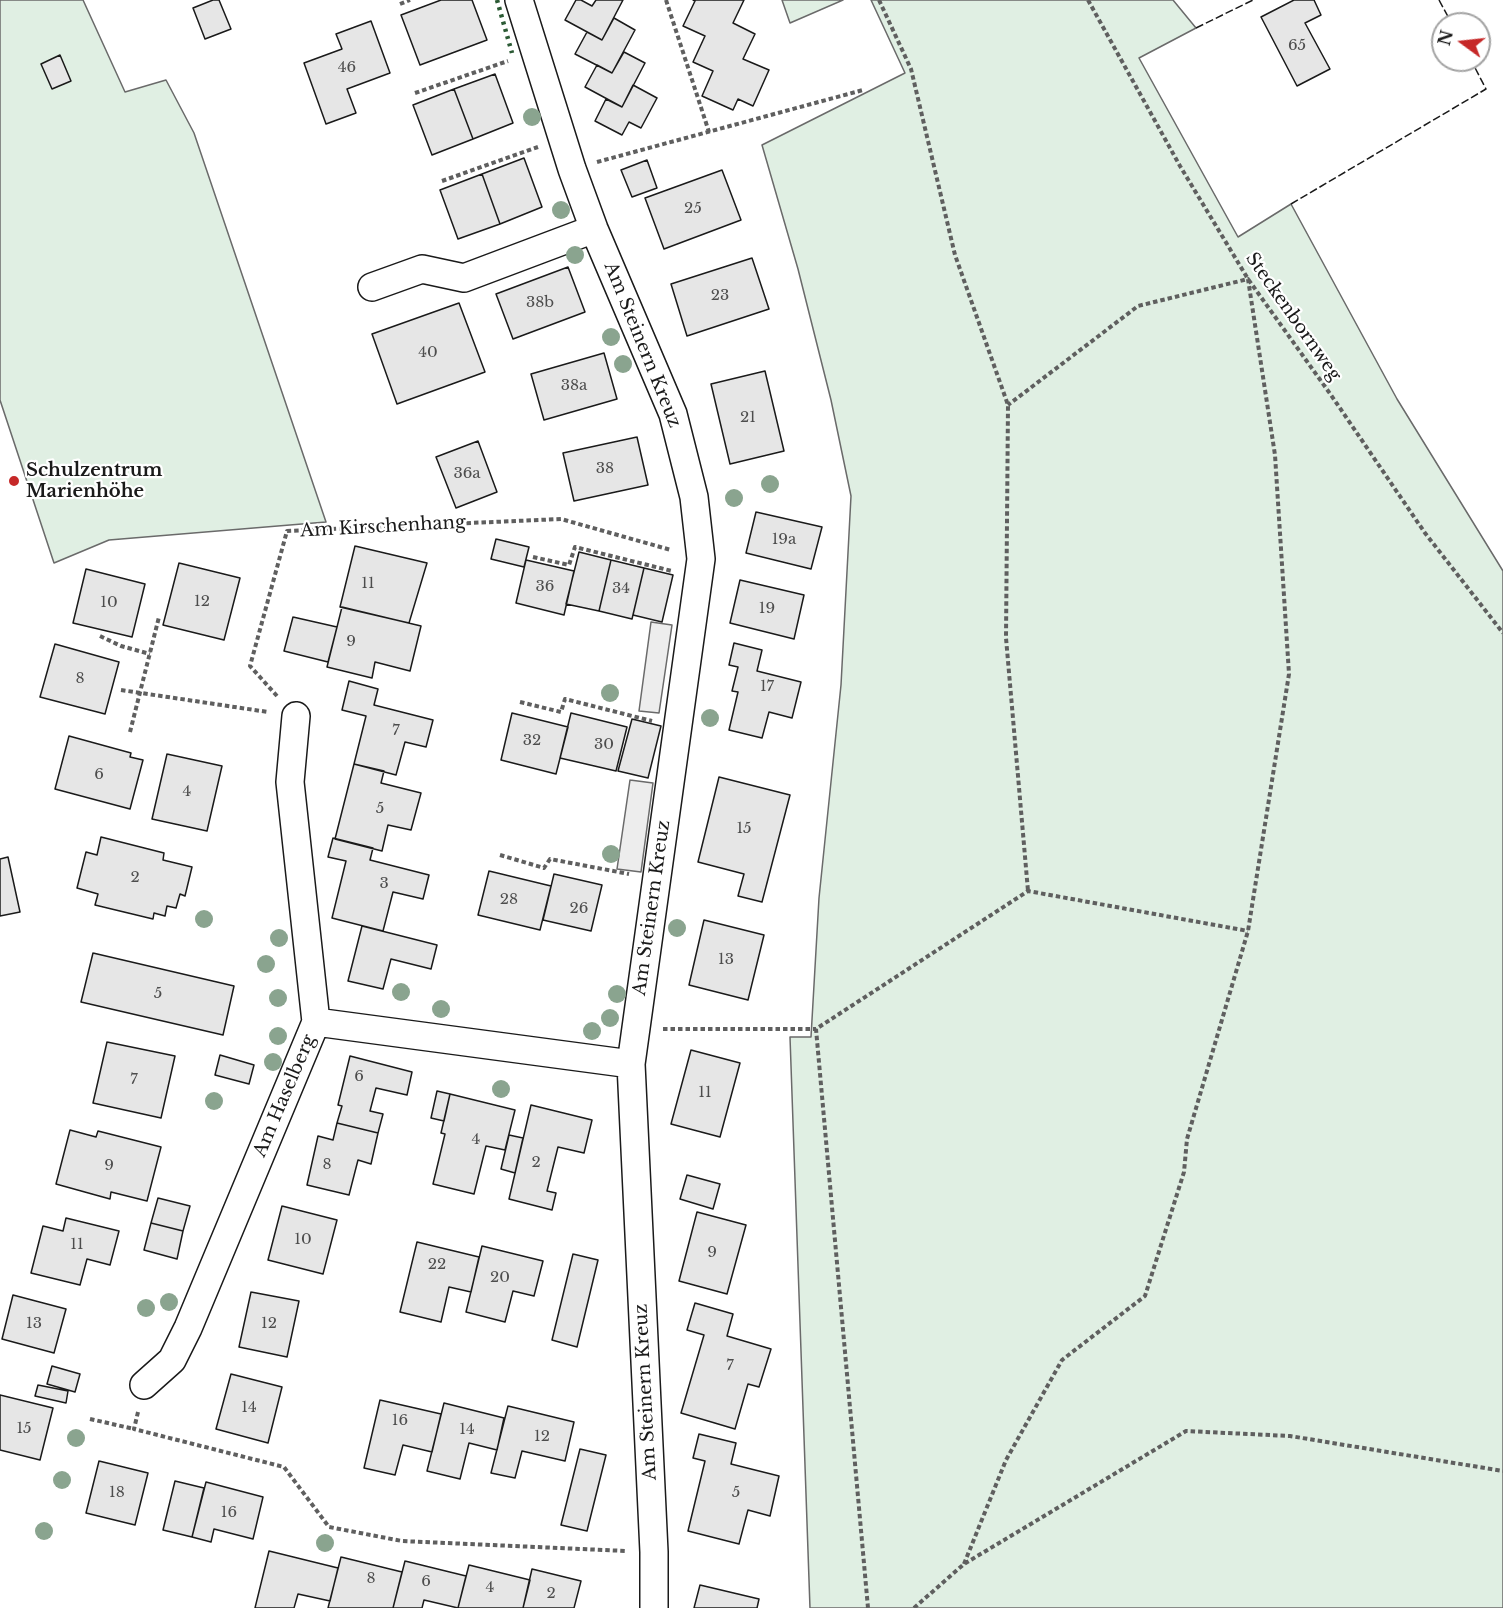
<!DOCTYPE html>
<meta charset="utf-8">
<style>
body{margin:0}
#map{position:relative;width:1503px;height:1608px;overflow:hidden;background:#fff;font-family:"Libre Baskerville",serif}
canvas{display:block}
.north{position:absolute;left:1431px;top:12px;width:60px;height:60px;box-sizing:border-box;background:#fff;border:2px solid #a3a3a3;border-radius:50%;rotate:285deg;font-size:16px;font-weight:700;line-height:24px;text-align:center;color:#1a1a1a}
.north::after{content:'';display:block;margin:auto;width:21px;height:27px;background:#c62828;clip-path:polygon(50% 0,100% 100%,50% 72%,0 100%)}
</style>
<div id="map">
<canvas width="1503" height="1608"></canvas>
<div class="north">N</div>
</div>
<script>
const g = document.querySelector('canvas').getContext('2d');
g.lineJoin = 'round';
function fillPath(path, color) { g.fillStyle = color; g.fill(path, 'evenodd'); }
const poly = rows => new Path2D(rows.map(r => 'M' + r).join(''));
function stroke(path, color, width, dash) { g.strokeStyle = color; g.lineWidth = width; g.lineCap = dash ? 'butt' : 'round'; g.setLineDash(dash || []); g.stroke(path); }
function label(font, color, halo, rows, align = 'center') {
  g.font = font + ' "Libre Baskerville",serif'; g.lineWidth = 4.5; g.setLineDash([]); g.textBaseline = 'middle'; g.strokeStyle = halo; g.fillStyle = color; for (const [text, x, y, turn = 0] of rows) {
    g.save(); g.translate(x, y); g.rotate((+turn || 0) * Math.PI / 180); g.textAlign = isNaN(turn) ? turn : align; if (halo) g.strokeText(text, 0, 0); g.fillText(text, 0, 0); g.restore();
  }
}
const green = poly([
 [0,0,83,0,125,92,166,80,194,133,326,522,109,540,54,563,0,400,0,0],
 [782,0,843,0,790,23,782,0],
 [871,0,1173,0,1196,28,1139,58,1238,237,1291,204,1397,399,1503,571,1503,1608,810,1608,790,1037,811,1037,819,898,841,685,851,496,831,400,798,269,762,145,905,73,871,0]
]);
fillPath(green, '#e0efe3');
stroke(green, '#6a6a6a', 1.5);
const parking = poly([
 [651,622,672,625,659,713,639,711,651,622],
 [630,780,653,783,641,872,617,869,630,780]
]);
fillPath(parking, '#ededed');
stroke(parking, '#6a6a6a', 1.5);
const building = poly([
 [213,0,219,0,231,29,205,39,193,8,213,0],
 [441,0,472,0,487,40,420,65,401,15,441,0],
 [576,0,581,0,592,6,596,0,623,0,602,40,565,20,576,0],
 [693,0,744,0,733,23,755,34,743,59,769,70,753,106,738,99,733,110,702,96,713,71,693,62,705,36,683,26,695,1,693,0],
 [1294,0,1314,0,1321,15,1305,23,1330,69,1297,86,1261,17,1294,0],
 [614,18,635,30,612,73,575,54,587,32,602,40,614,18],
 [371,21,390,73,347,89,356,113,326,124,304,63,342,49,336,34,371,21],
 [624,52,645,63,622,107,585,87,597,65,612,73,624,52],
 [60,55,71,81,52,89,41,64,60,55],
 [495,74,513,123,473,139,454,89,495,74],
 [633,85,657,98,641,128,629,122,622,135,595,121,606,99,622,107,633,85],
 [454,89,473,139,432,155,413,105,454,89],
 [524,158,542,207,500,224,482,174,524,158],
 [647,160,657,188,632,197,621,170,647,160],
 [722,170,741,220,664,249,645,198,722,170],
 [482,174,500,224,458,239,440,190,482,174],
 [752,258,769,309,687,336,671,284,752,258],
 [568,267,585,312,513,339,496,294,568,267],
 [459,303,485,372,397,404,372,334,459,303],
 [604,353,617,399,544,420,531,374,604,353],
 [765,371,784,451,730,464,711,384,765,371],
 [637,437,648,485,574,501,563,453,637,437],
 [478,441,497,492,456,508,436,457,478,441],
 [756,512,822,527,811,569,746,553,756,512],
 [496,539,529,547,524,567,491,559,496,539],
 [355,546,427,563,409,623,340,607,355,546],
 [579,552,611,560,599,611,566,604,579,552],
 [526,560,574,571,564,615,516,603,526,560],
 [611,560,644,568,632,619,599,611,611,560],
 [179,563,240,578,224,640,163,625,179,563],
 [644,568,673,575,662,622,633,615,644,568],
 [86,569,145,584,132,637,73,623,86,569],
 [740,580,804,595,794,639,730,623,740,580],
 [342,607,421,626,410,671,375,662,372,678,327,667,342,607],
 [293,617,337,627,328,662,284,651,293,617],
 [734,643,762,650,757,671,801,682,792,718,769,712,762,738,729,730,738,692,732,691,738,667,729,665,734,643],
 [55,644,119,662,105,714,40,697,55,644],
 [349,681,378,689,374,705,433,720,426,747,405,742,396,775,354,764,366,716,342,710,349,681],
 [512,713,568,727,556,774,501,760,512,713],
 [571,713,627,727,616,771,560,758,571,713],
 [632,719,661,726,648,778,618,771,632,719],
 [69,736,131,753,130,757,143,760,130,809,55,789,69,736],
 [167,754,222,766,207,831,152,819,167,754],
 [354,764,384,771,381,783,421,793,411,830,388,825,382,851,335,839,354,764],
 [719,777,790,795,762,902,738,896,744,874,698,862,719,777],
 [101,837,164,853,163,860,192,867,185,896,180,894,176,908,167,906,165,916,154,913,153,919,95,905,98,894,77,888,86,852,97,855,101,837],
 [333,838,373,848,370,860,429,875,423,899,393,892,383,931,332,918,346,861,328,857,333,838],
 [8,857,20,912,0,916,0,859,8,857],
 [489,871,551,886,540,930,478,915,489,871],
 [554,874,602,885,591,931,543,920,554,874],
 [704,920,764,935,748,1000,689,985,704,920],
 [362,926,437,945,431,969,391,959,383,989,348,981,362,926],
 [93,953,234,986,223,1035,81,1002,93,953],
 [107,1042,175,1056,161,1118,93,1103,107,1042],
 [691,1050,740,1063,720,1137,671,1124,691,1050],
 [220,1055,254,1065,249,1084,215,1075,220,1055],
 [350,1056,412,1072,407,1095,376,1088,370,1111,383,1114,378,1133,337,1123,342,1106,338,1105,350,1056],
 [437,1091,450,1094,444,1121,431,1118,437,1091],
 [450,1094,515,1110,505,1150,486,1146,474,1194,433,1184,445,1134,441,1133,450,1094],
 [531,1105,592,1120,584,1153,558,1147,547,1191,556,1193,552,1210,509,1199,531,1105],
 [337,1123,378,1133,371,1164,358,1160,349,1195,307,1185,318,1136,333,1140,337,1123],
 [70,1130,96,1137,98,1131,161,1147,147,1201,111,1192,110,1199,56,1184,70,1130],
 [509,1135,523,1138,515,1173,501,1169,509,1135],
 [687,1175,720,1184,713,1209,680,1199,687,1175],
 [158,1198,190,1206,183,1231,151,1223,158,1198],
 [282,1206,337,1220,323,1274,268,1260,282,1206],
 [697,1212,746,1225,727,1294,679,1281,697,1212],
 [66,1218,119,1231,110,1265,87,1259,80,1285,31,1273,43,1226,63,1231,66,1218],
 [151,1223,183,1231,177,1259,144,1250,151,1223],
 [417,1242,479,1257,471,1292,449,1287,441,1322,400,1312,417,1242],
 [482,1246,543,1261,534,1296,513,1291,505,1322,466,1312,482,1246],
 [573,1254,598,1260,577,1347,552,1340,573,1254],
 [251,1292,299,1301,287,1357,239,1347,251,1292],
 [13,1295,66,1309,54,1353,2,1339,13,1295],
 [695,1303,733,1314,727,1336,771,1349,759,1387,748,1384,735,1429,681,1413,704,1335,687,1330,695,1303],
 [52,1366,80,1374,75,1392,47,1384,52,1366],
 [231,1374,282,1387,268,1443,216,1429,231,1374],
 [38,1385,68,1391,66,1403,35,1396,38,1385],
 [0,1395,53,1408,40,1460,0,1450,0,1395],
 [380,1400,441,1414,432,1452,403,1445,395,1475,364,1468,380,1400],
 [444,1403,504,1418,497,1450,469,1443,460,1479,427,1471,444,1403],
 [508,1406,574,1422,565,1461,522,1451,515,1478,491,1473,508,1406],
 [699,1434,736,1443,731,1464,779,1476,770,1516,748,1510,739,1544,688,1531,705,1461,693,1458,699,1434],
 [580,1449,606,1455,587,1531,561,1525,580,1449],
 [99,1461,148,1473,135,1525,86,1513,99,1461],
 [175,1481,204,1488,192,1537,163,1530,175,1481],
 [206,1482,263,1497,253,1539,214,1529,211,1542,192,1537,206,1482],
 [269,1551,338,1568,330,1601,298,1594,294,1608,255,1608,269,1551],
 [341,1557,402,1572,393,1608,328,1608,341,1557],
 [405,1561,466,1576,458,1608,424,1600,422,1608,393,1608,405,1561],
 [469,1565,530,1580,523,1608,458,1608,469,1565],
 [532,1569,581,1581,574,1608,523,1608,532,1569],
 [700,1585,759,1599,757,1608,694,1608,700,1585]
]);
fillPath(building, '#e6e6e6');
stroke(building, '#1a1a1a', 1.5);
const street = poly([
 [519,0,572,169,594,229,673,414,694,497,701,559,631,1064,654,1552,654,1608],
 [372,287,422,269,464,278,594,229],
 [296,716,290,782,316,1022],
 [144,1385,172,1360,188,1328,316,1022,631,1064]
]);
stroke(street, '#1a1a1a', 30);
stroke(poly([
 [666,0,709,132],
 [879,0,911,69,955,255,1008,405,1006,638,1028,891],
 [1088,0,1180,166,1248,279,1331,395,1425,533,1503,633],
 [400,4,410,0],
 [415,93,508,61],
 [597,162,863,90],
 [442,181,538,147],
 [533,557,569,565,575,547,672,571],
 [100,636,121,646,150,654],
 [121,690,268,712],
 [277,696,250,666,287,531,561,519,671,550],
 [520,702,561,712,565,699,652,721],
 [130,732,159,617],
 [500,855,544,868,550,859,629,874],
 [663,1029,816,1029],
 [138,1412,134,1429,284,1467,329,1527,402,1541,626,1551],
 [90,1419,134,1429],
 [964,1564,1006,1460,1062,1360,1145,1296,1184,1172,1187,1139,1248,931,1289,674,1275,455,1248,279,1138,306,1008,405],
 [868,1608,816,1029,1028,891,1248,931],
 [914,1608,964,1564,1186,1431,1290,1436,1503,1471]
]), '#5f5f5f', 4, [4.5, 3]);
stroke(street, '#fff', 27);
stroke(poly([
 [497,0,512,53]
]), '#2b5a34', 4.5, [3, 4.5]);
stroke(poly([
 [1439,0,1452,24],
 [1196,28,1253,0],
 [1291,204,1486,89,1471,60]
]), '#1a1a1a', 1.5, [8, 3]);
g.fillStyle = '#8aa48f';
for (const [x, y] of [
 [532,117],
 [561,210],
 [575,255],
 [611,337],
 [623,364],
 [770,484],
 [734,498],
 [610,693],
 [710,718],
 [611,854],
 [204,919],
 [677,928],
 [279,938],
 [266,964],
 [401,992],
 [617,994],
 [278,998],
 [441,1009],
 [610,1018],
 [592,1031],
 [278,1036],
 [273,1062],
 [501,1089],
 [214,1101],
 [169,1302],
 [146,1308],
 [76,1438],
 [62,1480],
 [44,1531],
 [325,1543]
]) { g.beginPath(); g.arc(x, y, 9, 0, 2 * Math.PI); g.fill(); }
for (const [x, y, r, color] of [
 [14,481,6,"#c62828"]
]) { const dot = new Path2D(); dot.arc(x, y, r, 0, 2 * Math.PI); g.fillStyle = color; g.fill(dot); stroke(dot, '#fff', 2); }
label('15px', '#4d4d4d', null, [
 ["65",1297,46],
 ["46",347,68],
 ["25",693,209],
 ["23",720,296],
 ["38b",540,303],
 ["40",428,353],
 ["38a",574,386],
 ["21",748,418],
 ["38",605,469],
 ["36a",467,474],
 ["19a",784,540],
 ["11",368,584],
 ["36",545,587],
 ["34",621,589],
 ["12",202,602],
 ["10",109,603],
 ["19",767,609],
 ["9",351,642],
 ["8",80,679],
 ["17",767,687],
 ["7",396,731],
 ["32",532,741],
 ["30",604,745],
 ["6",99,775],
 ["4",187,792],
 ["5",380,809],
 ["15",744,829],
 ["2",135,878],
 ["3",384,884],
 ["28",509,900],
 ["26",579,909],
 ["13",726,960],
 ["5",158,994],
 ["6",359,1077],
 ["7",134,1080],
 ["11",705,1093],
 ["4",476,1140],
 ["2",536,1163],
 ["8",327,1165],
 ["9",109,1166],
 ["10",303,1240],
 ["11",77,1245],
 ["9",712,1253],
 ["22",437,1265],
 ["20",500,1278],
 ["13",34,1324],
 ["12",269,1324],
 ["7",730,1366],
 ["14",249,1408],
 ["16",400,1421],
 ["15",24,1429],
 ["14",467,1430],
 ["12",542,1437],
 ["18",117,1493],
 ["5",736,1493],
 ["16",229,1513],
 ["8",371,1579],
 ["6",426,1582],
 ["4",490,1588],
 ["2",551,1594]
]);
label('18px', '#1a1a1a', '#fff', [
 ["Steckenbornweg",1293,317,55],
 ["Am Steinern Kreuz",642,345,68],
 ["Am Kirschenhang",383,527,-3],
 ["Am Steinern Kreuz",652,908,-82],
 ["Am Haselberg",285,1096,-67],
 ["Am Steinern Kreuz",646,1392,-93]
]);
label('bold 18px', '#1a1a1a', '#fff', [
 ["Schulzentrum",26,471],
 ["Marienhöhe",26,492]
], 'left');
</script>
